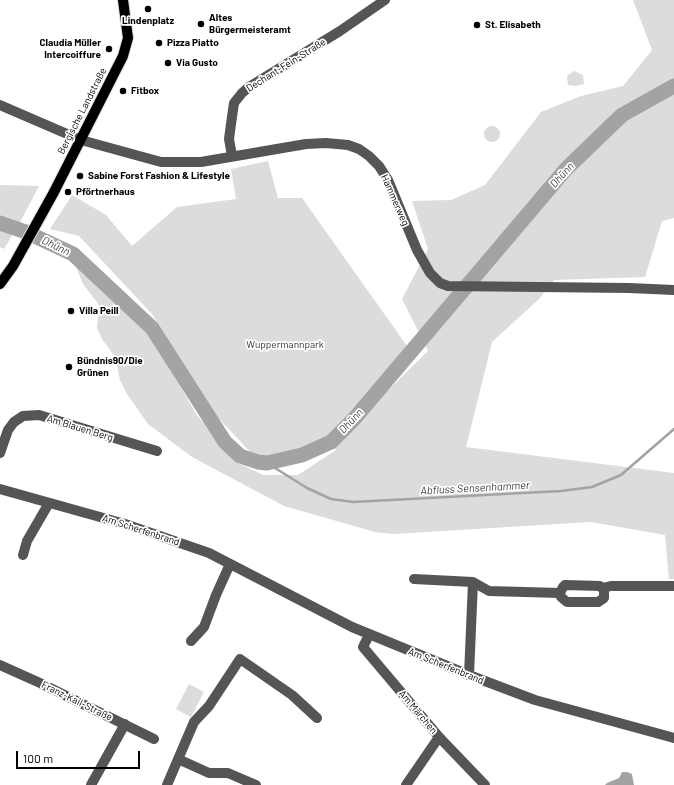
<!DOCTYPE html>
<meta charset="utf-8">
<style>
body{margin:0}
#map{position:relative;width:674px;height:785px;overflow:hidden;background:#fff;font-family:Barlow,sans-serif}
canvas{display:block}
.scale{position:absolute;left:16px;top:751px;width:124px;height:18px;box-sizing:border-box;border:2px solid #000;border-top:0;padding-left:5px;font-size:12px;line-height:14px;white-space:nowrap;color:#000;-webkit-text-stroke:3px #fff;paint-order:stroke}
</style>
<div id="map">
<canvas width="674" height="785"></canvas>
<div class="scale">100 m</div>
</div>
<script>
const g = document.querySelector('canvas').getContext('2d');
g.lineJoin = 'round';
function fillPath(path, color) { g.fillStyle = color; g.fill(path, 'evenodd'); }
const poly = rows => new Path2D(rows.map(r => 'M' + r).join(''));
function stroke(path, color, width, dash) { g.strokeStyle = color; g.lineWidth = width; g.lineCap = dash ? 'butt' : 'round'; g.setLineDash(dash || []); g.stroke(path); }
function label(font, color, halo, rows, align = 'center') {
  g.font = font + ' Barlow,sans-serif'; g.lineWidth = 3.5; g.setLineDash([]); g.textBaseline = 'middle'; g.strokeStyle = halo; g.fillStyle = color; for (const [text, x, y, turn = 0] of rows) {
    g.save(); g.translate(x, y); g.rotate((+turn || 0) * Math.PI / 180); g.textAlign = isNaN(turn) ? turn : align; if (halo) g.strokeText(text, 0, 0); g.fillText(text, 0, 0); g.restore();
  }
}
fillPath(poly([
 [633,0,674,0,674,218,662,221,645,277,554,280,539,299,492,342,466,447,674,473,674,579,669,579,665,535,591,522,393,534,375,532,284,506,192,457,148,424,127,394,120,380,115,357,102,339,97,328,99,305,83,284,74,262,79,257,91,270,111,288,139,317,159,349,196,414,238,463,263,475,298,475,336,450,331,446,428,351,402,299,428,249,412,201,451,200,485,185,541,112,581,96,623,86,652,50],
 [574,71,583,75,584,84,576,86,568,85,567,76],
 '484 134a8 8 0 1 1 16 0a8 8 0 1 1-16 0Z',
 [268,161,278,198,302,198,412,353,349,422,308,455,255,457,207,406,152,314,79,236,50,229,72,195,106,215,132,246,177,207,236,199,231,169],
 [0,185,39,186,24,215,4,249,0,247],
 [189,684,204,692,191,717,176,709]
]), '#dcdcdc');
fillPath(poly([
 [622,772,627,772,632,774,634,785,605,785,607,783,619,778]
]), '#a3a3a3');
stroke(poly([
 [267,463,307,488,331,499,353,502,561,491,592,487,621,475,674,429]
]), '#a3a3a3', 2.5);
stroke(poly([
 [0,223,26,232,73,254,152,328,225,442,240,456,258,462,267,463,302,455,331,442,354,419,566,169,622,115,674,86]
]), '#a3a3a3', 15);
const major = poly([
 [0,284,13,266,54,192,123,56,128,38,123,0]
]);
stroke(major, '#dbdbdb', 12);
stroke(poly([
 [0,105,81,140,161,162,201,162,306,144,326,143,348,145,359,149,369,156,379,166,388,180,417,250,430,273,440,283,448,286,629,288,674,290],
 [232,156,229,139,231,124,234,103,242,93,249,87,340,31,385,0],
 [0,453,8,430,14,422,23,416,39,415,157,451],
 [0,489,125,524,209,553,352,627,469,675,535,700,674,738],
 [23,555,27,541,49,503],
 [414,579,473,582],
 [565,585,600,586,604,590,604,598,598,602,567,602,561,597,560,593,563,587,565,585],
 [603,588,611,586,674,586],
 [369,635,363,647,439,737,485,785],
 [191,641,204,627,216,595,230,564],
 [0,665,40,683,154,739],
 [469,675,473,582,489,591,560,593],
 [178,759,209,773,228,773,256,785],
 [91,785,125,724],
 [167,785,194,722,209,706,240,659,292,695,317,718],
 [406,785,439,737]
]), '#555', 10);
stroke(major, '#000', 10);
for (const [x, y, r, color] of [
 [148,9,4,"#000"],
 [201,24,4,"#000"],
 [477,25,4,"#000"],
 [159,43,4,"#000"],
 [109,49,4,"#000"],
 [168,63,4,"#000"],
 [123,91,4,"#000"],
 [80,176,4,"#000"],
 [68,192,4,"#000"],
 [71,311,4,"#000"],
 [69,367,4,"#000"]
]) { const dot = new Path2D(); dot.arc(x, y, r, 0, 2 * Math.PI); g.fillStyle = color; g.fill(dot); stroke(dot, '#fff', 1.5); }
label('bold 10px', '#000', '#fff', [
 ["Altes",209,18],
 ["Bürgermeisteramt",209,30],
 ["Lindenplatz",148,21,"center"],
 ["St. Elisabeth",485,25],
 ["Claudia Müller",101,43,"right"],
 ["Intercoiffure",101,55,"right"],
 ["Pizza Piatto",167,43],
 ["Via Gusto",176,63],
 ["Fitbox",131,91],
 ["Sabine Forst Fashion & Lifestyle",88,176],
 ["Pförtnerhaus",76,192],
 ["Villa Peill",79,311],
 ["Bündnis90/Die",77,361],
 ["Grünen",77,373]
], 'left');
label('10px', '#000', '#fff', [
 ["Dechant-Fein-Straße",286,65,-32],
 ["Bergische Landstraße",82,111,-63],
 ["Hammerweg",395,200,66],
 ["Am Blauen Berg",80,428,17],
 ["Am Scherfenbrand",141,530,18],
 ["Am Scherfenbrand",446,666,22],
 ["Franz-Kail-Straße",77,701,26],
 ["Am Märchen",418,712,50]
]);
label('10px', '#333', '#fff', [
 ["Wuppermannpark",285,345]
]);
label('italic 11px', '#444', '#fff', [
 ["Dhünn",562,175,-48],
 ["Dhünn",56,246,26],
 ["Dhünn",351,421,-47],
 ["Abfluss Sensenhammer",475,488,-3]
]);
</script>
